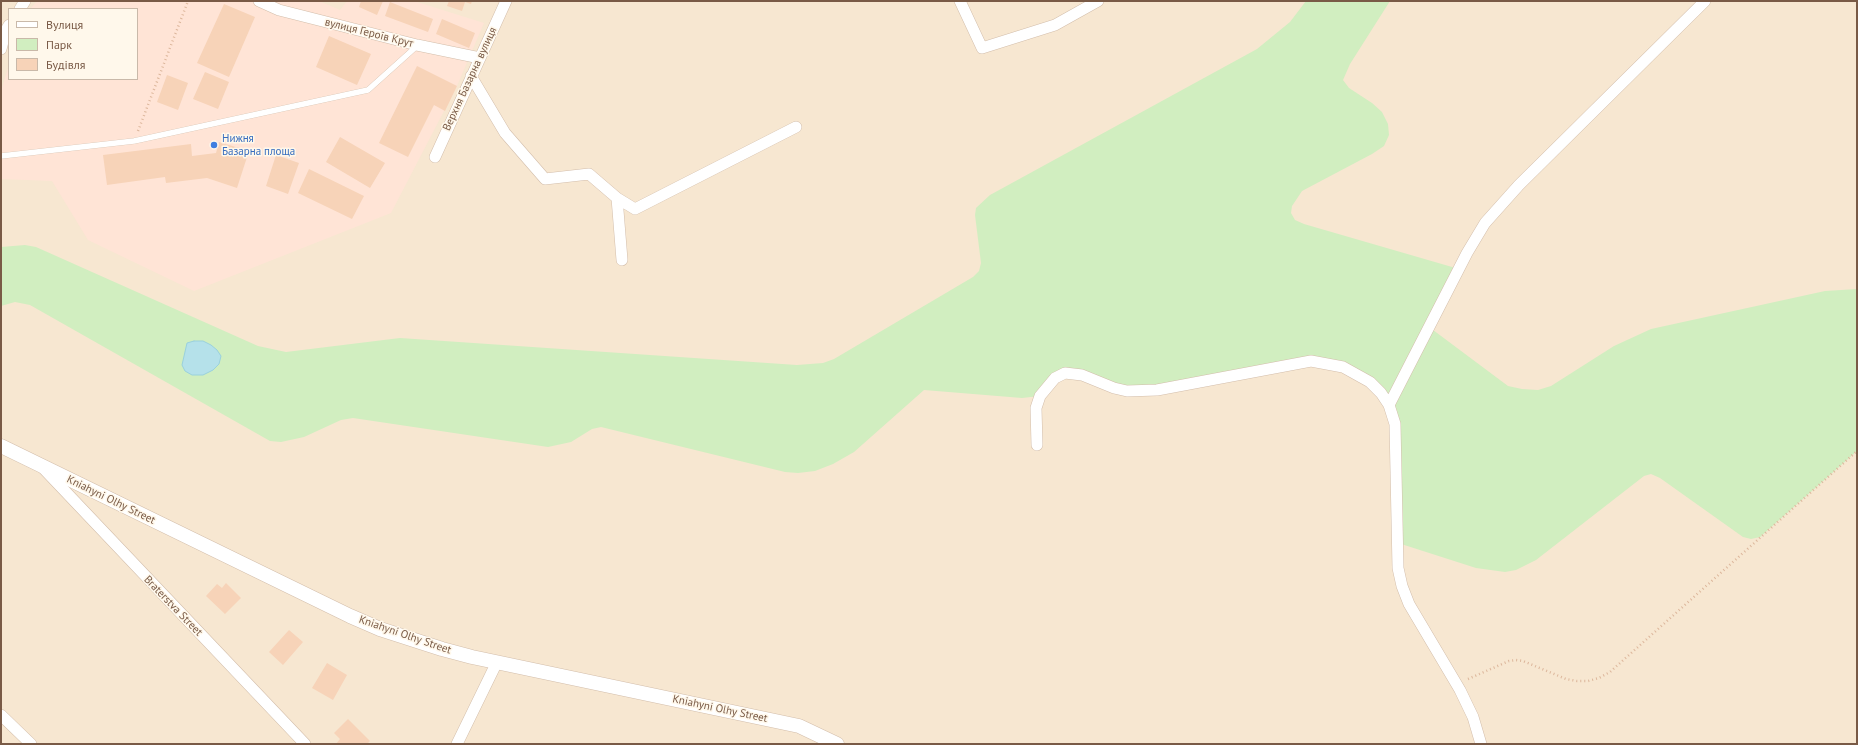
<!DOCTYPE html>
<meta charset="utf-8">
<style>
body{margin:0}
#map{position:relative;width:1858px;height:745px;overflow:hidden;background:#fef5e3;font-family:"PT Sans",sans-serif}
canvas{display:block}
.frame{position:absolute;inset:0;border:2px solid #795a46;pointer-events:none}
.legend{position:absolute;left:8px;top:8px;width:130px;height:72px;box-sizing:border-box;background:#fff8eb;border:1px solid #c9b9a9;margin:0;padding:5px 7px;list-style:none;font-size:12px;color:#795a46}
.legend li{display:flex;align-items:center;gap:8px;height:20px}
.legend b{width:20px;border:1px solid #c9b9a9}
</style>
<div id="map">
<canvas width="1858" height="745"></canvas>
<div class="frame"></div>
<ul class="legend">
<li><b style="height:5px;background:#fff"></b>Вулиця</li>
<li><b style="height:11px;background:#d1eec0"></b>Парк</li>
<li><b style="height:11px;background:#f7d3b8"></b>Будівля</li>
</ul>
</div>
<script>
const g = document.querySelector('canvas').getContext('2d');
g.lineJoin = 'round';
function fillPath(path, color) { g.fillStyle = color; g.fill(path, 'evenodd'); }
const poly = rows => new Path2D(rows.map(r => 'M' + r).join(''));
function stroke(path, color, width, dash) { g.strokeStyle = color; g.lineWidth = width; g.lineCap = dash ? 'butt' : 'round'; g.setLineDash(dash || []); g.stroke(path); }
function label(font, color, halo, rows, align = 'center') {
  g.font = font + ' "PT Sans",sans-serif'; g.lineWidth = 3; g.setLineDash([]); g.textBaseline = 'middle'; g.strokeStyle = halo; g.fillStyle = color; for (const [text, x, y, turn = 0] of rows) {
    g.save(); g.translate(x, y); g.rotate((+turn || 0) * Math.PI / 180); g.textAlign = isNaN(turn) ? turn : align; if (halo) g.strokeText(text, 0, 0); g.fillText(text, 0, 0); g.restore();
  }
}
fillPath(poly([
 [1,1,1857,1,1857,744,1,744],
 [9,9,137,9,137,79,9,79]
]), '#f7e7d1');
fillPath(poly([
 [37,1,319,1,340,10,347,1,414,1,484,23,457,86,391,213,194,291,88,240,52,181,1,179,1,91,9,65,9,79,137,79,137,9,30,9]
]), '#ffe4d6');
fillPath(poly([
 [1306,1,1390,1,1350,64,1343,80,1349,88,1372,103,1382,112,1388,124,1389,135,1384,146,1372,154,1302,191,1292,206,1291,213,1295,220,1304,224,1459,269,1429,327,1508,386,1522,389,1538,390,1551,386,1614,346,1651,329,1825,291,1857,289,1857,451,1760,537,1751,539,1743,537,1660,478,1651,474,1644,476,1536,560,1516,570,1505,572,1476,568,1398,543,1396,442,1381,393,1329,363,1142,391,1065,373,1040,396,1022,398,924,390,854,452,833,464,815,471,798,473,785,472,601,427,592,429,571,442,548,447,353,418,341,420,304,437,281,442,270,441,30,305,15,302,1,306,1,247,25,245,36,247,258,346,286,352,400,338,797,365,823,363,834,359,973,277,979,271,981,263,975,215,976,208,990,195,1257,49,1290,22]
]), '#d1eec0');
const water = poly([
 [194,341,203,341,211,345,217,350,221,356,219,364,213,370,203,375,192,375,185,371,182,365,187,343,194,341]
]);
fillPath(water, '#b5e1ea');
stroke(water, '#9ad1dd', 1);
fillPath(poly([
 [361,1,383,1,377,15,359,7],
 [449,1,472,1,471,4,465,2,462,11,447,6],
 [390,2,433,19,428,32,385,16],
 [224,4,255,17,229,77,197,63],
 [442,19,475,33,469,48,436,34],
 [329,36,371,54,357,85,316,67],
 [417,66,457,86,445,111,434,105,408,157,379,143],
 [205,72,229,82,218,109,193,99],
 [167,75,188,83,178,110,157,102],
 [340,137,385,163,370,188,326,162],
 [219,142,249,151,237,188,207,178,166,183,165,177,107,185,103,155,191,144,192,156,216,153],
 [276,155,299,163,288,194,266,186],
 [309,169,364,196,352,219,298,193],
 [226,583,241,598,225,614,206,596,217,584,222,588],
 [289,630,303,642,283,665,269,652],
 [327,663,347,675,333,700,312,688],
 [348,719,370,741,367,744,336,744,340,739,334,733]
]), '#f7d3b8');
const service = poly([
 [1,156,134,141,368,90,417,46]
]);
const minor = poly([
 [259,1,279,10,417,45,480,58],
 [960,1,982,48,1055,25,1098,1],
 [20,9,25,1],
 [1,49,6,30,9,25],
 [471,76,505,133,545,179,589,174,617,198,635,209,796,127],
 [435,157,506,1],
 [617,198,622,260],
 [1389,405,1467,253,1485,223,1519,185,1705,1],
 [1037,445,1036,408,1040,396,1055,378,1065,373,1082,375,1114,388,1127,391,1157,390,1311,361,1343,367,1370,382,1381,393,1389,405,1395,424,1398,568,1402,586,1409,604,1460,690,1473,717,1481,744],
 [44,469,305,744],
 [1,715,31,744],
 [457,744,497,662]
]);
const tertiary = poly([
 [1,446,350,616,380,629,442,649,472,657,799,726,837,744]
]);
stroke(service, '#d3beab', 6);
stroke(minor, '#d3beab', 12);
stroke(tertiary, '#d3beab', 15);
stroke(poly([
 [138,131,188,1],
 [1468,679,1509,661,1516,660,1523,661,1566,679,1577,681,1588,681,1599,678,1610,672,1857,451]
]), '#dcb69b', 2.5, [1, 3]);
stroke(service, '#fff', 5.5);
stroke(minor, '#fff', 11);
stroke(tertiary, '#fff', 14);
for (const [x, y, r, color] of [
 [214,145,4,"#3f7fe0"]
]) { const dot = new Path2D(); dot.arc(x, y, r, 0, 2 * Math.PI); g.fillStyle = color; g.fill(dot); stroke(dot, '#fff8eb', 1.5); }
label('11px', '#795a46', '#fff8eb', [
 ["вулиця Героїв Крут",369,33,14],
 ["Верхня Базарна вулиця",470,79,-65],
 ["Kniahyni Olhy Street",111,500,26],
 ["Braterstva Street",173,606,46],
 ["Kniahyni Olhy Street",405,635,19],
 ["Kniahyni Olhy Street",720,709,12]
]);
label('11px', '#366cbe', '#fff8eb', [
 ["Нижня",222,139],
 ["Базарна площа",222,152]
], 'left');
</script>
